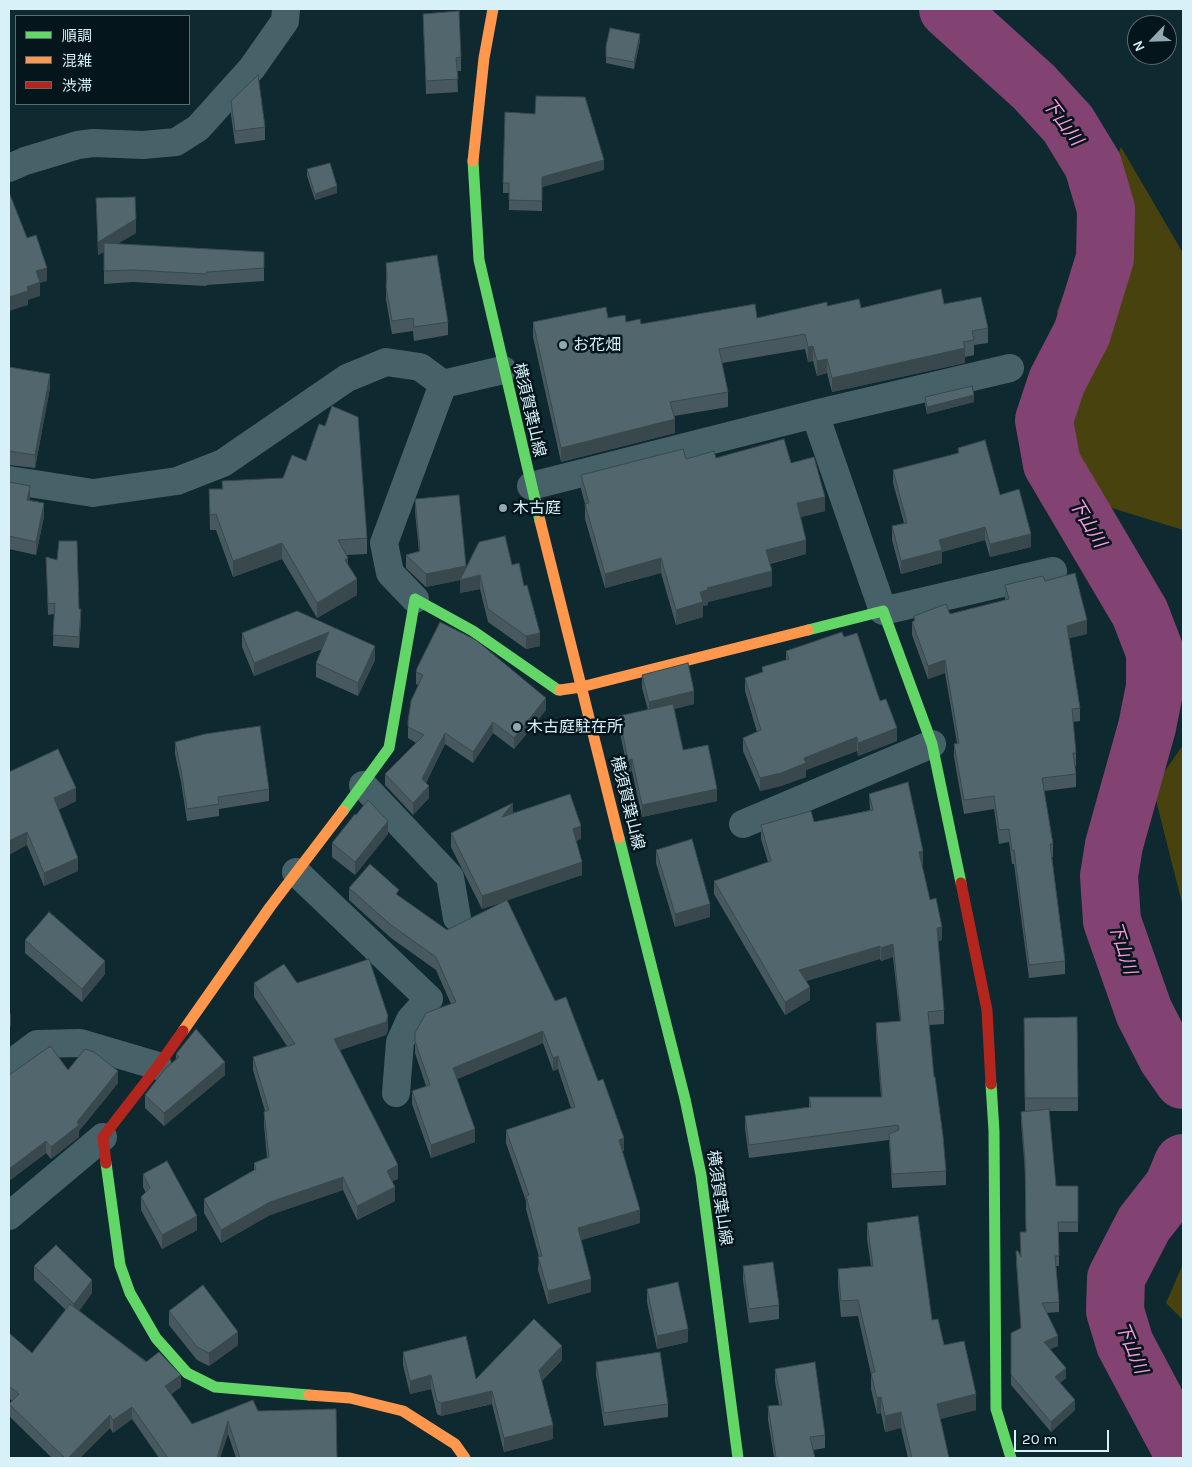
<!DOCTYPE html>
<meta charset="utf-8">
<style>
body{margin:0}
#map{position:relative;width:1192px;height:1467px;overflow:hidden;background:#0e292f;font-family:Karla,"Noto Sans JP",sans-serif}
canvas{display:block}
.frame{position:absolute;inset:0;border:10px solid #d8f0f7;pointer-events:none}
.legend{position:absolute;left:15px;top:15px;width:175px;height:90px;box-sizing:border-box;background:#04161b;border:1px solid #596d73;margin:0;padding:6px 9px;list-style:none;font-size:15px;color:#d8f0f7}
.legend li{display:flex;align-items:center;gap:10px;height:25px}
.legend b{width:25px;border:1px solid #596d73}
.north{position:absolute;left:1127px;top:15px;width:50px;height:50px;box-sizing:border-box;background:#04161b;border:1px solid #596d73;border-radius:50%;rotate:246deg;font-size:14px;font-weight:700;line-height:20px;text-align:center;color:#d8f0f7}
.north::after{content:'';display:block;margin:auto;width:18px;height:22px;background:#91aab1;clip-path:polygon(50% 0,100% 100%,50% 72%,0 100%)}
.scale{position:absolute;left:1014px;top:1430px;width:95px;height:22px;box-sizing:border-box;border:2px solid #d8f0f7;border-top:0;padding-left:6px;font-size:15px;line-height:18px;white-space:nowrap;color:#d8f0f7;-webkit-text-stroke:4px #04161b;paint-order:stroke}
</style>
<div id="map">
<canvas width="1192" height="1467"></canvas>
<div class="frame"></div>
<ul class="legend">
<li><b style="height:6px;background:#63d668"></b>順調</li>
<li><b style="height:6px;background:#ff974d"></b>混雑</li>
<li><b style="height:6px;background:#b3261e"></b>渋滞</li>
</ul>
<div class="north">N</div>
<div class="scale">20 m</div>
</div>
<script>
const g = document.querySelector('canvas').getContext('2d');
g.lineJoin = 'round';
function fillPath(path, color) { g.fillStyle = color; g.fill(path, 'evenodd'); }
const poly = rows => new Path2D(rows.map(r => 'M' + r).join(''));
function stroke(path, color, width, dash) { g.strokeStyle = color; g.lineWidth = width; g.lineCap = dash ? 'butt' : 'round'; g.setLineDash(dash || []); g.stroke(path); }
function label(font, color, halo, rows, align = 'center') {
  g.font = font + ' Karla,"Noto Sans JP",sans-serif'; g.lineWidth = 5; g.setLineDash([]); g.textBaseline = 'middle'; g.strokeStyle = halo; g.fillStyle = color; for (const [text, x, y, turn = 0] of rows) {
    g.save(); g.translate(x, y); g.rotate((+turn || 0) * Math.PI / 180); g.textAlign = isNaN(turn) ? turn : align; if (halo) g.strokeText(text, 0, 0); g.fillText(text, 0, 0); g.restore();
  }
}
fillPath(poly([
 [1121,147,1183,253,1183,530,1086,500,1057,311],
 [1183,745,1183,907,1153,788],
 [1183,1264,1183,1320,1166,1303]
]), '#48430e');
stroke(poly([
 [948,9,1034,87,1068,124,1093,165,1106,209,1105,258,1082,333,1057,381,1044,420,1052,464,1140,613,1155,652,1155,687,1147,727,1114,845,1109,876,1112,921,1144,1012,1167,1057,1183,1080],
 [1183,1163,1173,1187,1144,1224,1116,1278,1115,1311,1125,1344,1183,1453]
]), '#824272', 58);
stroke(poly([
 [9,168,25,161,78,145,93,143,143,145,176,142,198,128,252,68,285,21,286,9],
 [815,414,1010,368],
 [9,480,93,493,177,481,223,463,347,378,386,362,420,367,443,384],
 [531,486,815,414,883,611,1053,571],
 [415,599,390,573,384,543,443,384,503,370],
 [363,785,450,877,457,918],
 [743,824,932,744],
 [296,872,429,999,410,1020,400,1042,396,1093],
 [9,1065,37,1044,80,1043,158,1066],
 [9,1216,103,1137]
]), '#466168', 28);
stroke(poly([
 [473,161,479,260,540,521],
 [808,630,883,611,932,744,961,883],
 [343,811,389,748,415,599,473,631,558,690,560,690],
 [619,838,685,1099,701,1175,738,1458],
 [991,1084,994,1131,996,1409,1011,1458],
 [106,1163,120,1265,130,1293,156,1338,187,1373,215,1387,309,1395]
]), '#63d668', 11);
stroke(poly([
 [473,161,484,58,493,9],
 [540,521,619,838],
 [560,690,581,687,808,630],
 [183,1031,270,907,343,811],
 [309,1395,350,1398,403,1411,455,1444,465,1458]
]), '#ff974d', 11);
stroke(poly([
 [961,883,987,1010,991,1084],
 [106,1163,103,1137,158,1066,183,1031]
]), '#b3261e', 11);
fillPath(poly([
 [423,14,461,57,461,71,457,71,458,92,426,94],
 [640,41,634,69,606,63,606,46],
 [231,101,265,127,265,140,235,144,231,115],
 [307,169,337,193,315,200,307,176],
 [604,170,542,187,542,211,509,210,509,193,503,193,503,183],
 [96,198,136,233,117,244,264,252,264,281,207,285,206,286,133,282,104,284,104,252,98,255],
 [386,263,448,322,448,335,414,341,413,331,392,334,386,300],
 [944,304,988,328,988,343,974,345,974,355,965,357,965,363,832,392,827,373,817,376,813,361,808,362,805,349,722,363,728,392,728,407,674,416,675,433,561,462,533,337,533,322,608,318,626,322,641,324,757,318,827,306,861,308],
 [9,367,50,388,35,468,9,465],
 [925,397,974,402,927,414,925,404],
 [958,448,1000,495,1031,547,990,557,985,540,942,552,942,563,901,574,892,540,892,526,904,523,893,483,893,470,958,453],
 [716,458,791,463,825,511,801,517,806,554,770,564,772,586,708,602,708,605,703,606,703,617,676,625,661,573,605,588,585,519,585,504,581,489,581,475,686,459],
 [222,481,367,538,367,554,347,555,348,565,357,595,317,618,282,559,233,577,216,530,210,530,209,489,222,489],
 [9,482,30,500,44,517,36,555,9,549],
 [415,499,466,568,512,565,540,646,526,649,488,622,480,589,460,593,460,580,426,587,406,568,406,555,419,552,415,512],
 [46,557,57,560,79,609,81,620,79,648,53,646,54,614,48,615],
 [1045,581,1087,634,1069,638,1080,708,1080,721,1073,722,1076,753,1076,766,1075,766,1076,774,1076,787,1044,791,1053,844,1053,857,1052,857,1065,961,1065,974,1029,978,1014,864,1012,864,1009,842,999,844,994,809,964,814,954,757,954,744,957,743,945,673,928,679,912,635,912,622,914,621,914,616,950,614,1005,600,1005,585],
 [297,611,375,660,358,696,316,677,316,663,322,649,254,676,242,647,242,633],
 [844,637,880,701,897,741,858,756,857,751,806,770,806,777,781,786,760,791,743,751,743,738,757,732,745,691,745,678,762,672,762,667,786,660,786,651],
 [416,672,546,710,514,749,493,733,473,763,445,744,426,783,429,798,413,815,385,785,385,774,416,743,408,738,408,721,418,685,416,684],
 [642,675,694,704,674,709,683,750,717,801,642,817,632,771,628,772,619,728,619,716,648,710,642,688],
 [175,742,269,789,269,801,219,809,219,816,187,821,181,782,175,754],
 [9,772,76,801,58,810,78,871,44,886,27,845],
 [869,794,923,864,922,865,930,900,942,940,938,941,944,1010,944,1024,929,1025,934,1077,946,1171,946,1185,892,1188,889,1140,749,1158,745,1129,745,1116,809,1107,809,1097,881,1097,876,1036,876,1023,900,1021,893,957,881,961,880,959,806,981,810,1000,785,1015,714,894,714,881,768,862,761,839,761,825,814,822,870,810],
 [513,813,581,839,576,841,582,875,507,900,624,1151,622,1151,640,1223,581,1240,591,1292,548,1304,538,1270,539,1257,526,1209,526,1201,506,1143,506,1130,571,1108,558,1069,553,1071,543,1043,457,1079,475,1142,431,1158,412,1104,412,1091,426,1086,415,1053,415,1041,451,1004,436,970,391,938,349,900,349,888,399,896,447,930,506,901,482,909,451,847,451,833],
 [388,834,355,875,332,857,332,843],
 [656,850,710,917,675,927,656,863],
 [25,940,105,974,82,1002,25,953],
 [254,983,297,983,388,1030,386,1035,340,1050,398,1179,392,1181,395,1201,357,1220,343,1190,270,1215,221,1243,204,1213,204,1199,254,1170,254,1163,267,1158,264,1125,264,1112,265,1111,253,1070,253,1057,287,1046,254,997],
 [1077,1017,1078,1111,1049,1111,1056,1186,1078,1186,1078,1232,1059,1232,1059,1266,1056,1266,1059,1302,1059,1312,1047,1313,1058,1346,1050,1349,1066,1378,1060,1383,1075,1410,1051,1432,1011,1385,1011,1333,1021,1328,1016,1262,1016,1251,1020,1256,1026,1232,1025,1172,1021,1122,1021,1112,1025,1111,1024,1018],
 [176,1054,225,1075,164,1126,145,1108,145,1095,176,1059],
 [68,1070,118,1083,79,1131,79,1137,51,1159,46,1153,9,1181],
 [143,1174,197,1230,162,1249,141,1210,141,1197,146,1193,143,1187],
 [867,1223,932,1320,976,1410,940,1419,949,1458,908,1458,901,1428,885,1432,881,1413,877,1414,871,1389,871,1374,858,1316,841,1317,838,1285,838,1269,871,1266,867,1239],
 [34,1266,92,1293,79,1311,181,1387,171,1394,192,1424,258,1411,337,1458,236,1458,228,1434,220,1458,159,1458,132,1419,113,1433,110,1428,80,1458,52,1458,9,1416,9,1404,12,1401,9,1398,9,1333,32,1353,66,1310,34,1280],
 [743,1266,779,1305,779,1319,749,1323,743,1280],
 [647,1289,688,1342,657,1349,647,1302],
 [169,1311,238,1345,209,1366,197,1360,169,1325],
 [403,1352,476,1379,562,1360,542,1381,553,1439,504,1452,492,1404,441,1416,437,1414,431,1389,410,1394,403,1365],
 [596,1362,668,1404,668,1417,604,1426,596,1375],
 [775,1369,825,1435,825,1448,774,1457,768,1420,768,1406,779,1405,775,1382]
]), '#47595e');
fillPath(poly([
 [640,34,640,41,634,69,634,62],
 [604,160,604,170,542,187,542,211,542,177],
 [337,186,337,193,315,200,315,194],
 [136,219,136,233,98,255,98,242],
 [47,268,47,281,40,283,40,296,28,300,28,305,9,311,9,297,27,287,36,271],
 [813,346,813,361,808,362,808,347],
 [965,348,965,363,832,392,832,378],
 [827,359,827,373,817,376,817,361],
 [50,374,50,388,35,468,35,455],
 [974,395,974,402,927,414,927,407],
 [675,419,675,433,561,462,561,448],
 [30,486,30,499,27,513,27,500],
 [825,497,825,511,797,518,797,503],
 [44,503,44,517,36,555,36,542],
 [985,527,985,540,942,552,942,563,901,574,901,561,939,540],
 [1031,534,1031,547,990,557,990,544],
 [806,540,806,554,766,564,766,550],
 [282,543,282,559,233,577,233,561],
 [348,558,348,574,345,560],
 [661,558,661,573,605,588,605,574],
 [466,566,466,579,480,575,480,589,460,593,460,580,461,580,426,587,426,574],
 [772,571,772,586,708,602,708,605,703,606,703,617,676,625,676,610,707,588],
 [357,579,357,595,317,618,317,603],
 [81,609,81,620,79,648,79,637],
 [1087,620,1087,634,1067,639,1067,626],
 [329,632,329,646,254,676,254,663],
 [540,633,540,646,526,649,526,636],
 [375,646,375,660,358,696,358,683],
 [945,660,945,673,928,679,928,666],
 [694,691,694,704,649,715,649,702],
 [546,698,546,710,514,749,514,738],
 [493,722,493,733,473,763,473,752],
 [897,728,897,741,858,756,858,743],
 [445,733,445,744,422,790,422,779],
 [857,737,857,751,806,770,806,777,781,786,760,791,760,778,804,758],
 [632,759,632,771,628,772,628,760],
 [429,786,429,798,413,815,413,803],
 [76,788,76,801,54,812,54,798],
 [717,789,717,801,642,817,642,805],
 [513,803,513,816,502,817],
 [388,821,388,834,355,875,355,862],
 [581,826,581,839,573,842,573,829],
 [27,832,27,845,9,855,9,841],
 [923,851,923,864,919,865,919,852],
 [78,858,78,871,44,886,44,873],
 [582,862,582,875,482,909,482,896],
 [710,904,710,917,675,927,675,914],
 [942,927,942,940,937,942,937,928],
 [893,944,893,957,881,961,881,948],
 [880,946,880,959,799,983,799,970],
 [105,961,105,974,82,1002,82,989],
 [810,987,810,1000,785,1015,785,1002],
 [11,1013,11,1026,9,1028,9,1015],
 [388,1016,388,1030,386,1035,334,1052,334,1039],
 [543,1031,543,1043,453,1081,453,1068],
 [558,1056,558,1069,553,1071,553,1058],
 [225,1062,225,1075,164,1126,164,1113],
 [118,1071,118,1083,79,1131,79,1137,51,1159,51,1147,77,1122],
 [475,1129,475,1142,431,1158,431,1145],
 [624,1138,624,1151,619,1153,619,1140],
 [46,1141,46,1153,9,1181,9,1169],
 [398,1165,398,1179,387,1184,387,1171],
 [343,1177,343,1190,270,1215,221,1243,221,1230,270,1202],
 [395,1187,395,1201,357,1220,357,1206],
 [640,1210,640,1223,578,1241,578,1228],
 [197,1216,197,1230,162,1249,162,1235],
 [591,1279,591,1292,548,1304,548,1291],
 [92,1280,92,1293,74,1318,74,1304],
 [688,1329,688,1342,657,1349,657,1336],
 [238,1332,238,1345,209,1366,209,1353],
 [1058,1336,1058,1346,1044,1352,1044,1342],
 [562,1346,562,1360,539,1383,539,1370],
 [1066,1368,1066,1378,1055,1387,1055,1377],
 [181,1375,181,1387,165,1399,165,1386],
 [431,1375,431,1389,410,1394,410,1381],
 [492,1391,492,1404,441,1416,441,1403],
 [976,1394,976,1410,937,1420,937,1404],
 [881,1397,881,1413,877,1414,877,1398],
 [1075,1400,1075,1410,1051,1432,1051,1422],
 [132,1407,132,1419,113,1433,113,1420],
 [901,1412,901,1428,885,1432,885,1416],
 [110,1415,110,1428,80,1458,68,1458],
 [228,1421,228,1434,220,1458,217,1458],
 [553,1425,553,1439,504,1452,504,1438]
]), '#39484c');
const building = poly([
 [459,11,461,57,456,58,458,79,426,81,423,14,459,11],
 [610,28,640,34,634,62,606,57,606,46,610,28],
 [258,75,265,127,235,131,231,101,258,75],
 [536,96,585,97,604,160,542,177,542,201,509,200,509,183,503,183,505,112,535,114,536,96],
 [330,163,337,186,315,194,307,169,330,163],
 [9,192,27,238,36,235,47,268,36,271,40,282,27,287,28,291,9,297,9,192],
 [135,197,136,219,98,242,96,198,135,197],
 [104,243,264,252,264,268,207,272,206,274,133,270,104,271,104,243],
 [437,255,448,322,414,327,413,318,392,321,386,287,387,275,386,263,437,255],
 [941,289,944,304,981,297,988,328,972,331,974,340,963,342,965,348,832,378,827,359,817,361,813,346,808,347,805,334,719,349,728,392,670,402,675,419,561,448,533,322,606,307,608,318,625,315,626,322,640,319,641,324,755,304,757,318,827,302,827,306,859,299,861,308,941,289],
 [9,367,50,374,35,455,9,451,9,367],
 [972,386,974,395,927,407,925,397,972,386],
 [332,406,358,417,367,538,338,540,348,558,345,560,357,579,317,603,282,543,233,561,216,514,210,515,209,489,223,489,222,481,283,478,292,455,306,461,319,424,325,426,332,406],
 [784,439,791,463,814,457,825,497,797,503,806,540,766,550,772,571,707,588,708,590,700,592,703,602,676,610,661,558,605,574,585,504,589,503,581,475,683,449,686,459,714,451,716,458,784,439],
 [985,440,1000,495,1019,489,1031,534,990,544,985,527,939,540,942,550,901,561,892,526,907,523,893,470,959,453,958,448,985,440],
 [9,482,30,486,27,500,44,503,36,542,9,536,9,482],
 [459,495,466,566,426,574,406,555,420,551,415,499,459,495],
 [505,536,512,565,519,563,524,586,527,585,540,633,526,636,488,609,480,575,460,580,479,542,505,536],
 [59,541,77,541,79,609,81,609,79,637,53,635,55,603,48,604,46,557,57,560,59,541],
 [1075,573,1087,620,1067,626,1080,708,1072,709,1076,753,1073,753,1076,774,1042,778,1053,844,1050,844,1065,961,1029,965,1014,850,1012,851,1009,829,999,830,994,796,964,800,954,744,959,743,945,660,928,666,912,622,915,620,914,616,946,604,950,614,1009,599,1005,585,1043,576,1045,581,1075,573],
 [297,611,375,646,358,683,316,663,329,632,254,663,242,633,297,611],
 [440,622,476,640,546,698,514,738,493,722,473,752,445,733,422,779,429,786,413,803,385,774,424,735,408,727,408,721,411,701,423,675,416,672,417,668,440,622],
 [842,632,844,637,857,633,880,701,886,699,897,728,858,743,857,737,804,758,806,763,781,773,760,778,743,738,761,730,745,678,763,672,762,667,789,659,786,651,842,632],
 [688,663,694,691,649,702,642,675,688,663],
 [673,704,683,750,708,745,717,789,642,805,632,759,628,760,619,716,673,704],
 [260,726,269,789,218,797,219,804,187,809,181,770,175,742,205,734,260,726],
 [58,749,76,788,54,798,78,858,44,873,27,832,9,841,9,772,58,749],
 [908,782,923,851,919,852,930,900,936,898,942,927,937,928,944,1010,928,1012,934,1077,935,1077,943,1136,946,1171,892,1174,889,1134,899,1130,898,1125,749,1145,745,1116,811,1107,809,1097,882,1097,876,1023,901,1021,893,944,881,948,880,946,799,970,810,987,785,1002,714,881,771,861,761,825,811,811,814,822,873,810,869,794,908,782],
 [570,794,581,826,573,829,582,862,482,896,451,833,513,803,502,817,570,794],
 [368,800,388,821,355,862,332,843,355,814,356,815,368,800],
 [692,839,710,904,675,914,656,850,692,839],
 [370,864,399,890,396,894,447,930,507,900,555,1001,566,997,598,1081,603,1079,624,1138,619,1140,640,1210,578,1228,591,1279,548,1291,538,1257,542,1256,526,1196,529,1195,506,1130,575,1107,558,1056,553,1058,543,1031,453,1068,475,1129,431,1145,412,1091,430,1085,415,1041,415,1033,426,1013,456,1002,436,957,391,925,349,888,370,864],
 [49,912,105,961,82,989,25,940,49,912],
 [369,959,388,1016,386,1022,334,1039,398,1165,387,1171,395,1187,357,1206,343,1177,270,1202,221,1230,204,1199,256,1169,254,1163,269,1157,264,1112,269,1110,253,1057,295,1044,254,983,284,964,297,983,369,959],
 [1077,1017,1078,1098,1025,1098,1024,1018,1077,1017],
 [196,1029,225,1062,164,1113,145,1095,165,1069,179,1057,176,1054,196,1029],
 [49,1047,51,1047,68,1070,85,1049,94,1052,118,1071,77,1122,79,1125,51,1147,46,1141,9,1169,9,1075,49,1047],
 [1049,1109,1056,1186,1078,1186,1078,1222,1058,1222,1059,1256,1055,1256,1059,1302,1042,1303,1058,1336,1044,1342,1066,1368,1055,1377,1075,1400,1051,1422,1011,1375,1011,1333,1021,1328,1016,1251,1018,1251,1021,1257,1020,1232,1026,1232,1025,1161,1021,1112,1049,1109],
 [167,1161,197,1216,162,1235,141,1197,150,1188,143,1174,167,1161],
 [918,1216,932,1320,938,1319,944,1345,964,1341,976,1394,937,1404,949,1458,912,1458,901,1412,885,1416,881,1397,877,1398,871,1373,875,1372,858,1300,841,1301,838,1269,873,1266,867,1223,918,1216],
 [56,1245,92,1280,74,1304,34,1266,56,1245],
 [773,1262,779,1305,749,1309,743,1266,773,1262],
 [678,1282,688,1329,657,1336,647,1289,678,1282],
 [203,1285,238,1332,209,1353,197,1347,169,1311,203,1285],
 [70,1304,146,1362,159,1352,181,1375,165,1386,192,1424,253,1400,258,1411,336,1409,337,1458,240,1458,228,1421,217,1458,168,1458,132,1407,113,1420,110,1415,68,1458,65,1458,9,1404,19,1394,9,1386,9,1333,32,1353,70,1304],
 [534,1319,562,1346,539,1370,553,1425,504,1438,492,1391,441,1403,437,1401,431,1375,410,1381,403,1352,466,1336,476,1379,534,1319],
 [660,1352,668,1404,604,1413,596,1362,660,1352],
 [815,1362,825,1435,810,1437,815,1458,770,1458,776,1457,768,1406,782,1405,775,1369,815,1362]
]);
fillPath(building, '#52676d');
stroke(building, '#39484c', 1);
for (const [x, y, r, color] of [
 [563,345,5,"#91aab1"],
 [503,508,5,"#91aab1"],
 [517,727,5,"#91aab1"]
]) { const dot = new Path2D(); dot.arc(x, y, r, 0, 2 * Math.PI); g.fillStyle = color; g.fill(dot); stroke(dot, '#04161b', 2); }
label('16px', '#d8f0f7', '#04161b', [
 ["お花畑",573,345],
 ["木古庭",513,508],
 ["木古庭駐在所",527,727]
], 'left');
label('16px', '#d8f0f7', '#04161b', [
 ["横須賀葉山線",529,410,77],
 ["横須賀葉山線",627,803,76],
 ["横須賀葉山線",719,1198,82]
]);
label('italic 18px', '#fe98e0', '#04161b', [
 ["下山川",1062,122,53],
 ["下山川",1087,523,59],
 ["下山川",1122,948,72],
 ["下山川",1131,1348,67]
]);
</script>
